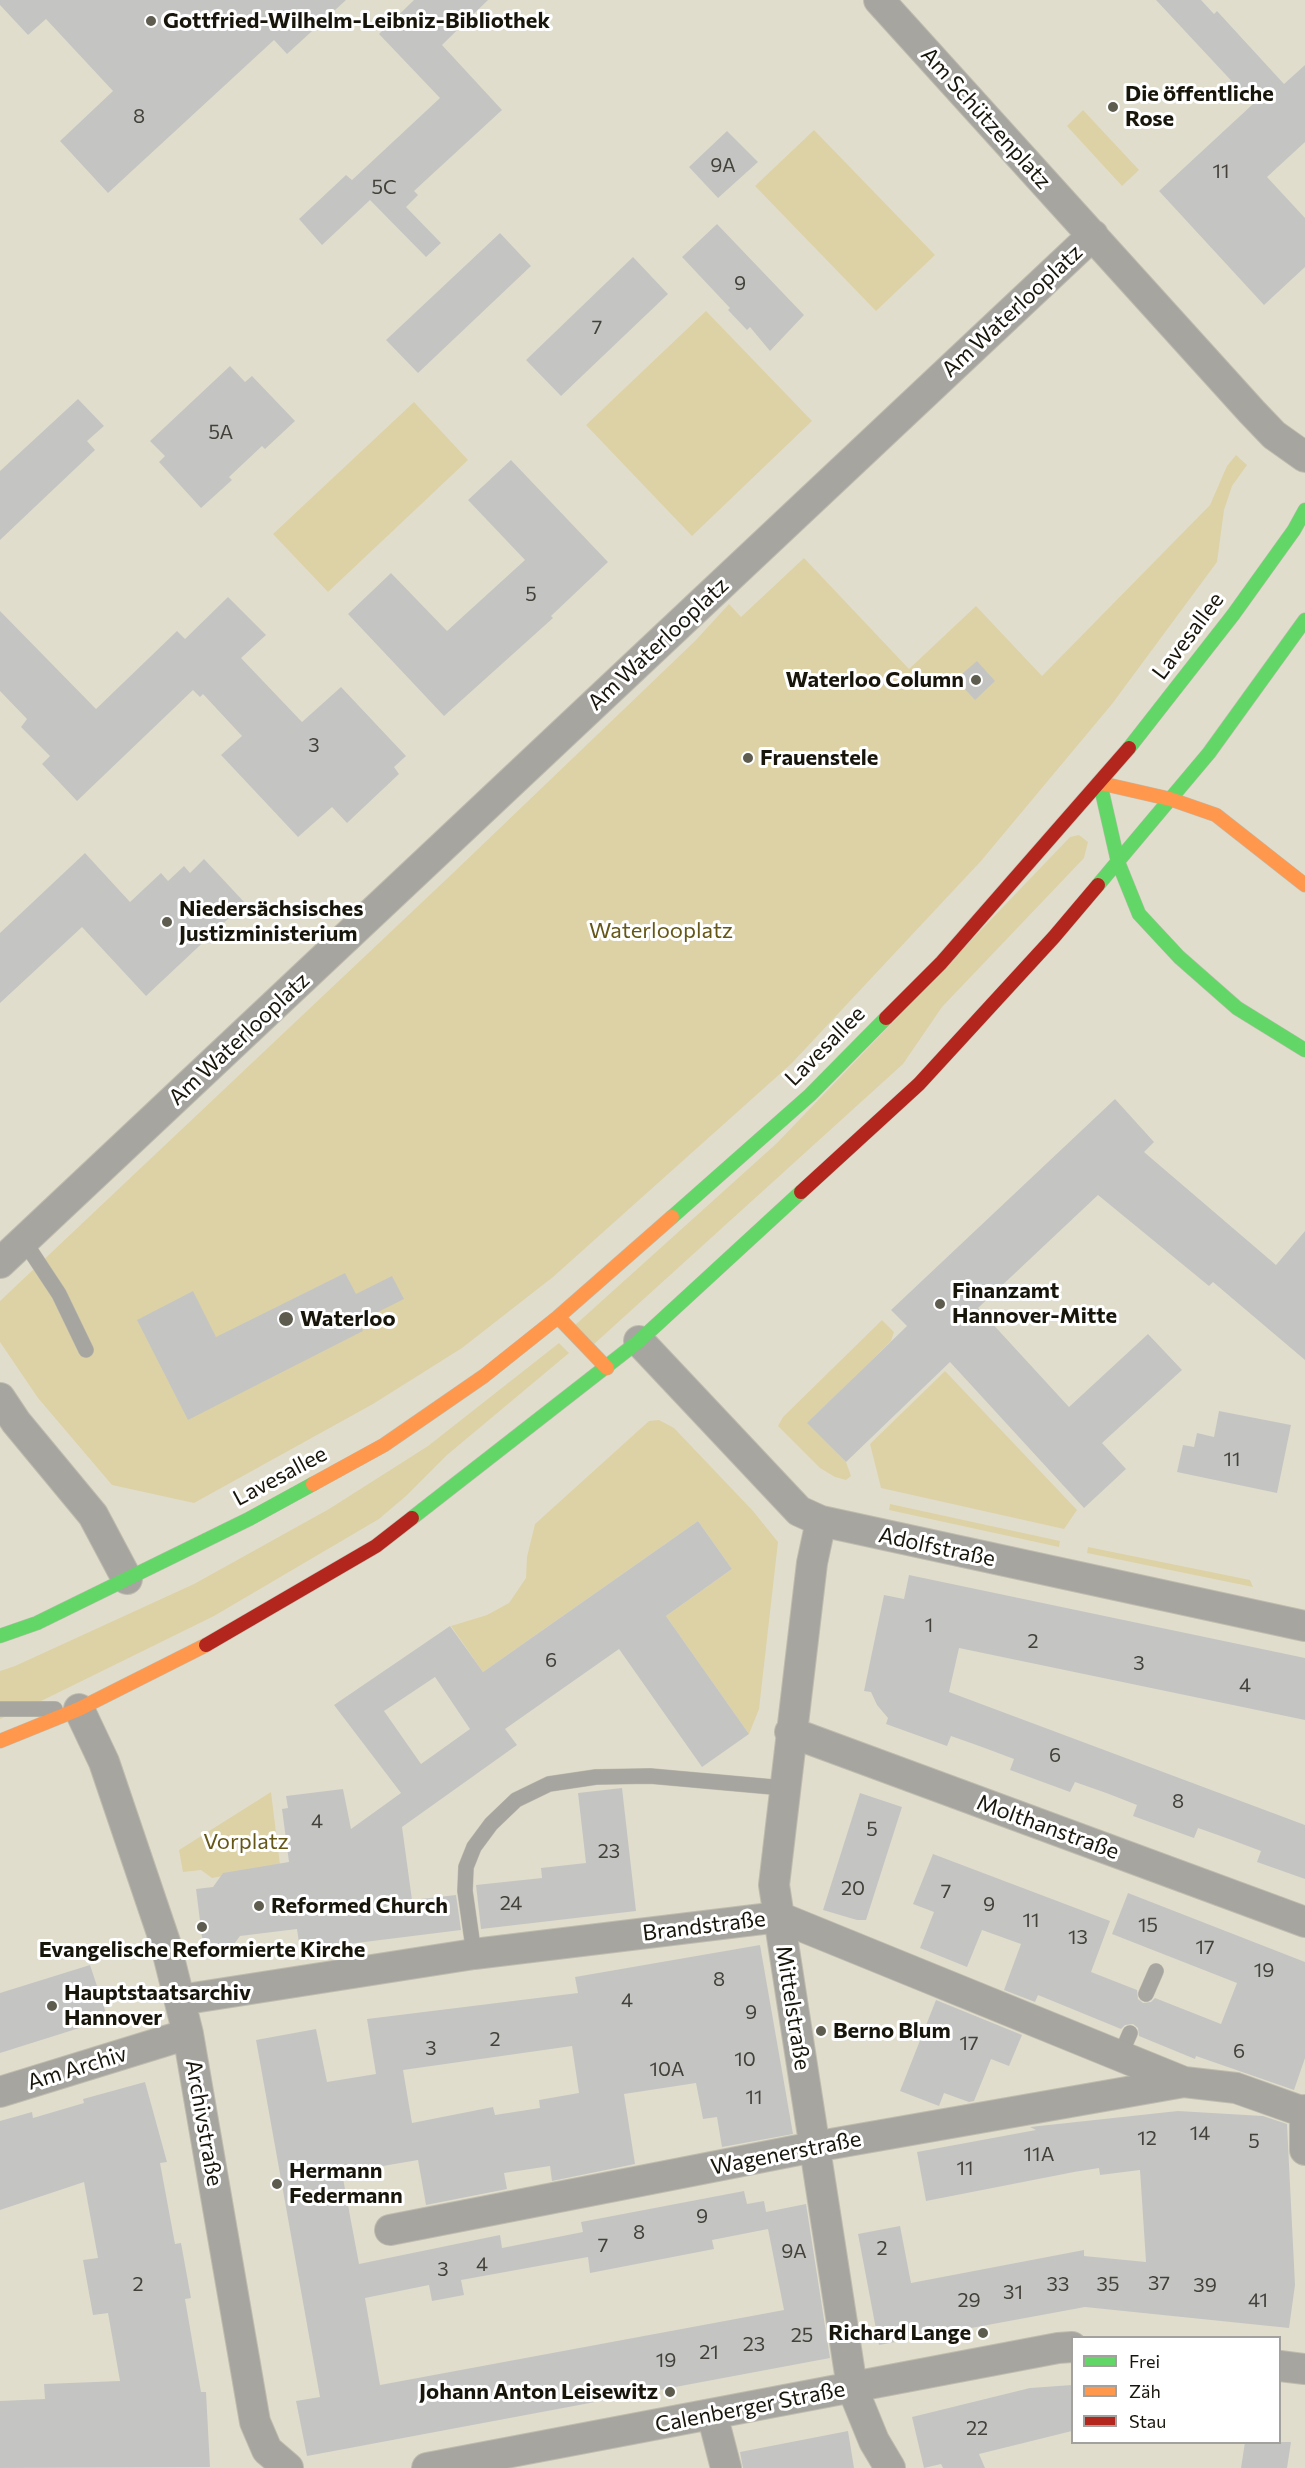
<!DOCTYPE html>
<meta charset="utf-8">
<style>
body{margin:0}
#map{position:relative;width:1305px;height:2468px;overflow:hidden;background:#e1ddcc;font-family:Commissioner,sans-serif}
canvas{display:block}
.legend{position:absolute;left:1071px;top:2336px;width:210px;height:108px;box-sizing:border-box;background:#fff;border:2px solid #a3a19d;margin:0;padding:8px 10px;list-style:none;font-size:18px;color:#18150b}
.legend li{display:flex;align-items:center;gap:12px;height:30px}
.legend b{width:30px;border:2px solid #a3a19d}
</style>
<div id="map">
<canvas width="1305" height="2468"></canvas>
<ul class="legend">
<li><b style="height:8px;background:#63d668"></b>Frei</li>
<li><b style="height:8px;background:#ff974d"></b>Zäh</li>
<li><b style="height:8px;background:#b3261e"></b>Stau</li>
</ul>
</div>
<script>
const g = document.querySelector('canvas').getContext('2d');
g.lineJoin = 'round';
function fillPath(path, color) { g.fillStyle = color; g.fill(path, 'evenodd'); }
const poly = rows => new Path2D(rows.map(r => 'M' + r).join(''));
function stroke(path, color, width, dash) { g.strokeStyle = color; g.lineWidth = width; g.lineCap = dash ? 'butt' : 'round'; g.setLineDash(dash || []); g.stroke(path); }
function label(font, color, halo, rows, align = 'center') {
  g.font = font + ' Commissioner,sans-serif'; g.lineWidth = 6; g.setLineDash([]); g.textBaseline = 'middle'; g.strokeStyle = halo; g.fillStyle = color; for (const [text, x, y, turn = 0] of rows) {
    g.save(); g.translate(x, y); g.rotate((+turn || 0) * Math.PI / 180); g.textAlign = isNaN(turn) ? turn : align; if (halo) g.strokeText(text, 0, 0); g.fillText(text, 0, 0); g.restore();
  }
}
fillPath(poly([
 [1083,110,1139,170,1122,186,1067,126],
 [814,130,935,255,876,311,755,186],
 [706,311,812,421,692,536,586,425],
 [414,402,468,460,328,592,273,534],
 [1236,455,1247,465,1232,486,1224,510,1217,562,1112,704,981,861,791,1064,553,1277,462,1348,373,1404,194,1503,112,1485,38,1398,0,1342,0,1301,453,873,695,641,729,604,741,617,804,558,909,669,976,606,1042,676,1210,505,1227,466],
 [1079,835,1088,842,1084,858,942,1007,903,1064,593,1345,574,1326,777,1143,1070,837],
 [882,1320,894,1332,891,1341,808,1423,846,1462,851,1476,846,1480,835,1477,820,1468,778,1426,783,1417],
 [559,1343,569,1353,447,1455,406,1496,379,1519,214,1616,33,1705,0,1719,0,1671,15,1666,194,1584,329,1509,428,1446],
 [945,1371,1077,1510,1064,1529,881,1488,870,1444],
 [659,1420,674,1428,753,1511,778,1542,759,1709,749,1734,666,1616,732,1569,698,1521,483,1672,451,1626,487,1615,509,1603,526,1578,527,1557,535,1524,649,1421],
 [890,1504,1060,1541,1059,1547,889,1510],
 [1088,1547,1250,1580,1253,1587,1087,1553],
 [271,1792,280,1865,212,1878,201,1870,183,1872,179,1850]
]), '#ddd2a6');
fillPath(poly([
 [0,0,346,0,287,54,274,40,108,193,60,141,113,91,46,19,28,35,0,5],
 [414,0,488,0,442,45,502,110,414,191,418,195,406,207,441,243,426,257,370,200,322,245,299,219,346,175,352,180,440,98,379,34],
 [1156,0,1201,0,1214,14,1217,11,1284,84,1305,65,1305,142,1267,177,1305,218,1305,267,1264,305,1159,191,1253,104],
 [727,131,758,162,718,198,689,167],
 [717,224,804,315,770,351,750,327,747,330,728,310,730,308,682,257],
 [500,233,531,266,418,373,386,340],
 [633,257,668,294,561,396,526,360],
 [230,366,245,382,252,376,295,421,265,449,262,446,229,477,232,480,201,508,159,462,165,456,150,441],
 [78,399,104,426,87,441,95,450,0,540,0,471],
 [511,460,608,562,551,616,553,618,444,716,348,614,391,573,447,631,525,560,468,500],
 [228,597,266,635,241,658,302,722,341,687,406,756,394,767,399,774,347,823,332,807,298,837,221,755,242,736,203,694,200,697,193,690,77,801,42,764,50,756,21,727,27,719,0,691,0,611,96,709,177,631,185,639],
 [977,661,995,681,975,700,956,679],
 [85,853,130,902,161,873,168,881,184,866,190,873,204,859,245,903,146,996,82,927,0,1003,0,933],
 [1115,1099,1154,1142,1144,1152,1276,1265,1305,1231,1305,1360,1213,1282,1209,1286,1098,1195,978,1308,1069,1407,1148,1334,1182,1370,1102,1443,1126,1469,1084,1508,950,1362,846,1462,807,1423,907,1326,891,1310],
 [345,1273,356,1294,392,1276,404,1299,358,1322,363,1331,188,1420,137,1320,193,1291,216,1337],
 [1219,1411,1291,1425,1277,1493,1177,1472,1183,1445,1194,1447,1197,1433,1214,1437],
 [698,1521,732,1569,666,1616,749,1734,702,1767,619,1649,505,1729,517,1745,402,1827,412,1900,456,1895,461,1930,300,1950,297,1929,240,1936,223,1959,203,1945,196,1889,213,1887,223,1873,289,1862,282,1809,288,1808,286,1796,343,1789,351,1829,401,1793,334,1705,450,1626,483,1672],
 [435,1677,470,1729,421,1764,384,1711],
 [909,1575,1305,1658,1305,1720,959,1648,949,1692,1305,1825,1305,1879,1257,1862,1261,1851,1229,1839,1198,1828,1194,1838,1133,1816,1137,1805,1109,1794,1075,1782,1070,1792,1010,1770,1014,1759,982,1747,951,1736,947,1746,886,1724,888,1718,877,1705,871,1692,864,1691,884,1595,904,1599],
 [622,1788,636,1911,481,1929,476,1885,542,1878,541,1868,586,1863,578,1793],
 [860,1793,902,1807,866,1920,857,1920,823,1910],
 [933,1854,1110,1921,1091,1972,1137,1990,1138,1999,1143,2003,1151,2002,1155,1998,1221,2024,1237,1983,1112,1934,1128,1893,1305,1962,1305,2058,1294,2090,1196,2056,1195,2059,1139,2036,1138,2028,1133,2024,1125,2025,1121,2029,1038,1995,1035,2002,1004,1990,1021,1944,982,1930,967,1967,920,1948,934,1912,913,1904],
 [760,1945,793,2134,722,2147,717,2117,703,2119,696,2083,624,2094,635,2164,552,2181,550,2166,504,2173,507,2189,426,2205,418,2160,342,2173,359,2264,500,2235,502,2248,583,2232,581,2222,744,2191,747,2204,764,2201,766,2212,806,2204,830,2358,307,2456,296,2401,320,2397,256,2040,316,2029,327,2082,376,2074,367,2019,578,1993,575,1977],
 [572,2046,579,2093,539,2100,540,2108,495,2115,493,2107,412,2123,403,2070],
 [768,2229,784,2310,380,2385,365,2298,429,2285,432,2301,464,2295,461,2280,588,2257,590,2273,714,2249,712,2240],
 [90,1965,108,2019,0,2053,0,1993],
 [936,2000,1022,2035,1009,2066,991,2059,974,2101,969,2102,944,2093,939,2106,900,2091],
 [145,2082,167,2162,160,2163,175,2244,181,2243,191,2298,185,2299,201,2392,206,2392,210,2467,0,2468,0,2401,45,2399,44,2384,120,2381,108,2313,93,2315,83,2260,98,2258,84,2182,0,2210,0,2121,32,2112,33,2118,84,2103,83,2099],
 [1178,2111,1263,2116,1287,2124,1295,2285,1289,2328,1085,2307,879,2345,858,2234,900,2226,911,2283,1084,2250,1084,2256,1146,2262,1140,2170,1100,2175,1099,2168,1074,2172,926,2201,917,2152,1036,2130,1030,2127],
 [1072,2385,1072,2431,979,2454,985,2468,943,2468,941,2464,924,2468,912,2417,1030,2388],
 [848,2431,854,2468,743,2468,740,2452],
 [1245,2442,1291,2442,1287,2468,1241,2468]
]), '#c4c5c3');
const lane = poly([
 [24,1241,59,1294,86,1350],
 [0,1709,55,1709],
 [474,1954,465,1891,466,1867,474,1847,491,1824,516,1800,549,1784,596,1777,650,1776,784,1788],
 [1146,1994,1156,1971],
 [1120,2056,1130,2033]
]);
const street = poly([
 [879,0,1252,412,1274,435,1305,457],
 [0,1263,1093,235],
 [639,1341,799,1511,821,1521,1305,1626],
 [0,1398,16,1422,93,1515,127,1579],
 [821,1521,812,1563,774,1885,852,2387,874,2441,890,2468],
 [79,1709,104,1762,165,1942,188,2034,255,2422,267,2450,288,2468],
 [790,1732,1305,1922],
 [180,2000,474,1954,779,1917,1184,2082,1236,2088,1304,2112],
 [0,2092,188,2034],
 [1305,2110,1305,2150],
 [390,2230,814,2147,1184,2082],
 [1280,2366,1305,2369],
 [712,2414,726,2468],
 [427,2468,1058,2348,1072,2347]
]);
const fast = poly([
 [1129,748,1233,615,1294,530,1305,510],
 [1100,783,1118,862,1139,914,1179,957,1237,1008,1305,1050],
 [1098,885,1209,753,1305,620],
 [672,1217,810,1095,886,1018],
 [412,1518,639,1341,801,1192],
 [0,1636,37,1623,249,1519,313,1484]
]);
const slow = poly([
 [1100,783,1170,799,1216,815,1305,885],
 [558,1317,607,1368],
 [313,1484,384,1445,484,1376,558,1317,672,1217],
 [0,1741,79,1709,206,1645]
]);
const jam = poly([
 [886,1018,941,963,1129,748],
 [801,1192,919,1084,1054,937,1098,885],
 [206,1645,376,1546,412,1518]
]);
stroke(lane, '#bfbcaf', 16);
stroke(street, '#bfbcaf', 32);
stroke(fast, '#bfbcaf', 15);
stroke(slow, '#bfbcaf', 15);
stroke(jam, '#bfbcaf', 15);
stroke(lane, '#a6a59f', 15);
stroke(street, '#a6a59f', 30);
stroke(fast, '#63d668', 14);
stroke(slow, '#ff974d', 14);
stroke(jam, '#b3261e', 14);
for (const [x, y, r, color] of [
 [151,21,6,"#5e5b4f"],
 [1113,107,6,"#5e5b4f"],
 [976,680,6,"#5e5b4f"],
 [748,758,6,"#5e5b4f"],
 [167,922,6,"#5e5b4f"],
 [940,1304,6,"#5e5b4f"],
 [286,1319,8,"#5e5b4f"],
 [259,1906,6,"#5e5b4f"],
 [202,1927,6,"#5e5b4f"],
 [52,2006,6,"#5e5b4f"],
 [821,2031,6,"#5e5b4f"],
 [277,2184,6,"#5e5b4f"],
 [983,2333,6,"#5e5b4f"],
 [670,2392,6,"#5e5b4f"]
]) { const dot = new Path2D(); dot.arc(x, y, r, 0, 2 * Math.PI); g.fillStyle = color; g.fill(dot); stroke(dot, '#fff', 2); }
label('20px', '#434139', null, [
 ["8",139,116],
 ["9A",723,165],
 ["11",1221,171],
 ["5C",384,187],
 ["9",740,283],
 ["7",597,327],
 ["5A",221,432],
 ["5",531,594],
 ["3",314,745],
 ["11",1232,1459],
 ["1",929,1625],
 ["2",1033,1641],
 ["6",551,1660],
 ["3",1139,1663],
 ["4",1245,1685],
 ["6",1055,1755],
 ["8",1178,1801],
 ["4",317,1821],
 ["5",872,1829],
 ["23",609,1851],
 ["20",853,1888],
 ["7",946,1891],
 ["24",511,1903],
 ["9",989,1904],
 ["11",1031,1920],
 ["15",1148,1925],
 ["13",1078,1937],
 ["17",1205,1947],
 ["19",1264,1970],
 ["8",719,1979],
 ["4",627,2000],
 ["9",751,2012],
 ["2",495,2039],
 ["17",969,2043],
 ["3",431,2048],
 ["6",1239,2051],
 ["10",745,2059],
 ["10A",667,2069],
 ["11",754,2097],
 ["14",1200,2133],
 ["12",1147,2138],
 ["5",1254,2141],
 ["11A",1039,2154],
 ["11",965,2168],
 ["9",702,2216],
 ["8",639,2232],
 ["7",603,2245],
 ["2",882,2248],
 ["9A",794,2251],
 ["4",482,2264],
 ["3",443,2269],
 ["37",1159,2283],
 ["2",138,2284],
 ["33",1058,2284],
 ["35",1108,2284],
 ["39",1205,2285],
 ["31",1013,2292],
 ["29",969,2300],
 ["41",1258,2300],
 ["25",802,2335],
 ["23",754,2344],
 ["21",709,2352],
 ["19",666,2360],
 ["22",977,2428]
]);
label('bold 22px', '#18150b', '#fff', [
 ["Gottfried-Wilhelm-Leibniz-Bibliothek",163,21],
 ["Die öffentliche",1125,94],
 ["Rose",1125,119],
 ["Waterloo Column",964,680,"right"],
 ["Frauenstele",760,758],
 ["Niedersächsisches",179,909],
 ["Justizministerium",179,934],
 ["Finanzamt",952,1291],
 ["Hannover-Mitte",952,1316],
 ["Waterloo",300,1319],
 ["Reformed Church",271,1906],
 ["Evangelische Reformierte Kirche",202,1950,"center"],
 ["Hauptstaatsarchiv",64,1993],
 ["Hannover",64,2018],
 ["Berno Blum",833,2031],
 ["Hermann",289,2171],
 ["Federmann",289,2196],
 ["Richard Lange",971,2333,"right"],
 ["Johann Anton Leisewitz",658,2392,"right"]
], 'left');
label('22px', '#18150b', '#fff', [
 ["Am Schützenplatz",986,118,48],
 ["Am Waterlooplatz",1012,311,-43],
 ["Lavesallee",1188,636,-53],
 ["Am Waterlooplatz",658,644,-43],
 ["Am Waterlooplatz",239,1039,-43],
 ["Lavesallee",825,1046,-45],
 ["Lavesallee",280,1476,-28],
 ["Adolfstraße",937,1547,12],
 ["Molthanstraße",1048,1827,20],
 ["Brandstraße",704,1926,-7],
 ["Mittelstraße",793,2008,81],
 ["Am Archiv",77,2068,-17],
 ["Archivstraße",204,2123,80],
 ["Wagenerstraße",786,2153,-11],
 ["Calenberger Straße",750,2407,-11]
]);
label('22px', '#655717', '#fff', [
 ["Waterlooplatz",661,931],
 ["Vorplatz",246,1842]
]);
</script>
